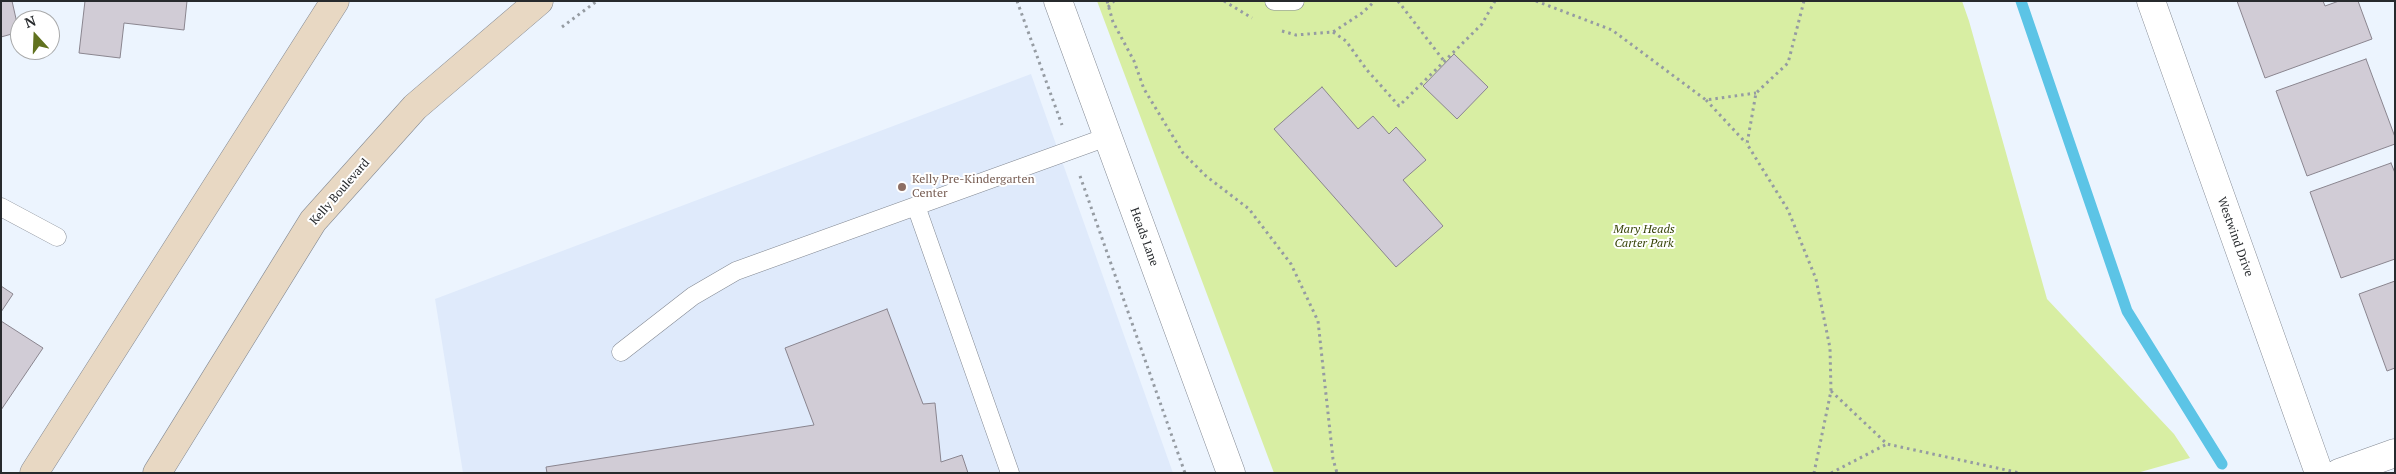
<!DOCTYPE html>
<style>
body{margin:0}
#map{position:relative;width:2396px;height:474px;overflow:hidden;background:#ecf4fe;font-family:"PT Serif",serif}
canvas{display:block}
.frame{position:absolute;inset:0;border:2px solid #272a2d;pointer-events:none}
.north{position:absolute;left:10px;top:10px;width:50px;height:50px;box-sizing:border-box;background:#fff;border:1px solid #a9aaab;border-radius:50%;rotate:340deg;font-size:14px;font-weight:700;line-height:20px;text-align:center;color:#272a2d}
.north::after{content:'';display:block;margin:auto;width:18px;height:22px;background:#61721f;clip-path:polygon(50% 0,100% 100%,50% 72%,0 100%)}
</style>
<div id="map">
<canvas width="2396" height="474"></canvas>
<div class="frame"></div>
<div class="north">N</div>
</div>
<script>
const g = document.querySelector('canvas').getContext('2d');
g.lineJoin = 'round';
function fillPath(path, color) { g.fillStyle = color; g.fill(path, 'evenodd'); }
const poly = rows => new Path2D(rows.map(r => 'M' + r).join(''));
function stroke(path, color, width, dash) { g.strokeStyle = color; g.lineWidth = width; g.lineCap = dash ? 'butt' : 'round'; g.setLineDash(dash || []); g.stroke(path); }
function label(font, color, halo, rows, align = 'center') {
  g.font = font + ' "PT Serif",serif'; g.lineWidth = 4; g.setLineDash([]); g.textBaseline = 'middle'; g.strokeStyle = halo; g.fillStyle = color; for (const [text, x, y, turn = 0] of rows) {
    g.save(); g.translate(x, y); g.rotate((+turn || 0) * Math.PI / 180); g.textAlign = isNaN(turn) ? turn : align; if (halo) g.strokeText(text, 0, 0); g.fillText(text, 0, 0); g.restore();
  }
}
fillPath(poly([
 [1031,74,1173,473,463,473,435,299]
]), '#dfeafb');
fillPath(poly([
 [1097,1,1962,1,1969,21,2047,299,2174,434,2190,458,2137,473,1274,473]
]), '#d8eea3');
stroke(poly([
 [2021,1,2127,311,2222,464]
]), '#5cc4e6', 11);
const building = poly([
 [1,1,12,1,19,32,1,37,1,1],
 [85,1,187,1,184,30,124,23,120,58,79,53,85,1],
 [2237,1,2323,1,2325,6,2339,1,2358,1,2372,39,2265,78,2237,1],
 [1454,54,1488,87,1457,119,1423,86,1454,54],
 [2366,59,2395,137,2395,144,2307,176,2276,91,2366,59],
 [1322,87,1358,129,1373,116,1389,134,1396,127,1426,160,1403,180,1443,226,1396,267,1274,129,1322,87],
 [2391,163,2395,173,2395,259,2341,278,2310,192,2391,163],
 [2395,281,2395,368,2387,371,2359,294,2395,281],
 [1,286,13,294,1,312,1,286],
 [887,309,923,404,935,403,941,462,962,455,968,473,547,473,546,467,814,425,785,348,887,309],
 [1,321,43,348,1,410,1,321]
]);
fillPath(building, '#d1ccd6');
stroke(building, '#8a858f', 1);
const lane = poly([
 [1274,1,1295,1],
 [916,206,1010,473],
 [1,207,57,237],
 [621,352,693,296,736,271,1107,137]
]);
const street = poly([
 [1058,1,1231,473],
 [2151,1,2319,473],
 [2339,473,2395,453]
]);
const secondary = poly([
 [34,473,335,1],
 [157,473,313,221,415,107,539,1]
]);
stroke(lane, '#848a94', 19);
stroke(street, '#848a94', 29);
stroke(secondary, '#848a94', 29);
stroke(poly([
 [1017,1,1062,125],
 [1107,1,1113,22,1134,61,1144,89,1183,153,1206,176,1249,209,1291,264,1318,321,1333,459,1337,473],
 [1224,1,1252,18],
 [1398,1,1444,61],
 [1536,1,1612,30,1706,100,1756,93],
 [1804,1,1788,63,1756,93,1747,144,1788,210,1816,279,1830,348,1831,391,1814,473],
 [1108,7,1114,1],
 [562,27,597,1],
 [1282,31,1296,35,1333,32,1362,13,1375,1],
 [1333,32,1346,41,1367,70,1399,106,1482,24,1495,1],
 [1706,100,1746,143],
 [1080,176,1185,473],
 [1831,391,1887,444,2020,473],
 [1831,473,1887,444]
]), '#959ba2', 3, [2.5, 4]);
stroke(lane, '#fff', 18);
stroke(street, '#fff', 28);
stroke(secondary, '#e8d8c3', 28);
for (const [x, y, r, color] of [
 [902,187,5,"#8d6e63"]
]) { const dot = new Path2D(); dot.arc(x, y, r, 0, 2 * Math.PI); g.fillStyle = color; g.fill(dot); stroke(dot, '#fff', 2); }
label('12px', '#785e54', '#fff', [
 ["Kelly Pre-Kindergarten",912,180],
 ["Center",912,194]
], 'left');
label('12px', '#272a2d', '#fff', [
 ["Kelly Boulevard",340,192,-49],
 ["Heads Lane",1144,237,70],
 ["Westwind Drive",2235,237,70]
]);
label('italic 12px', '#364306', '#fff', [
 ["Mary Heads",1644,230],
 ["Carter Park",1644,244]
]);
</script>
